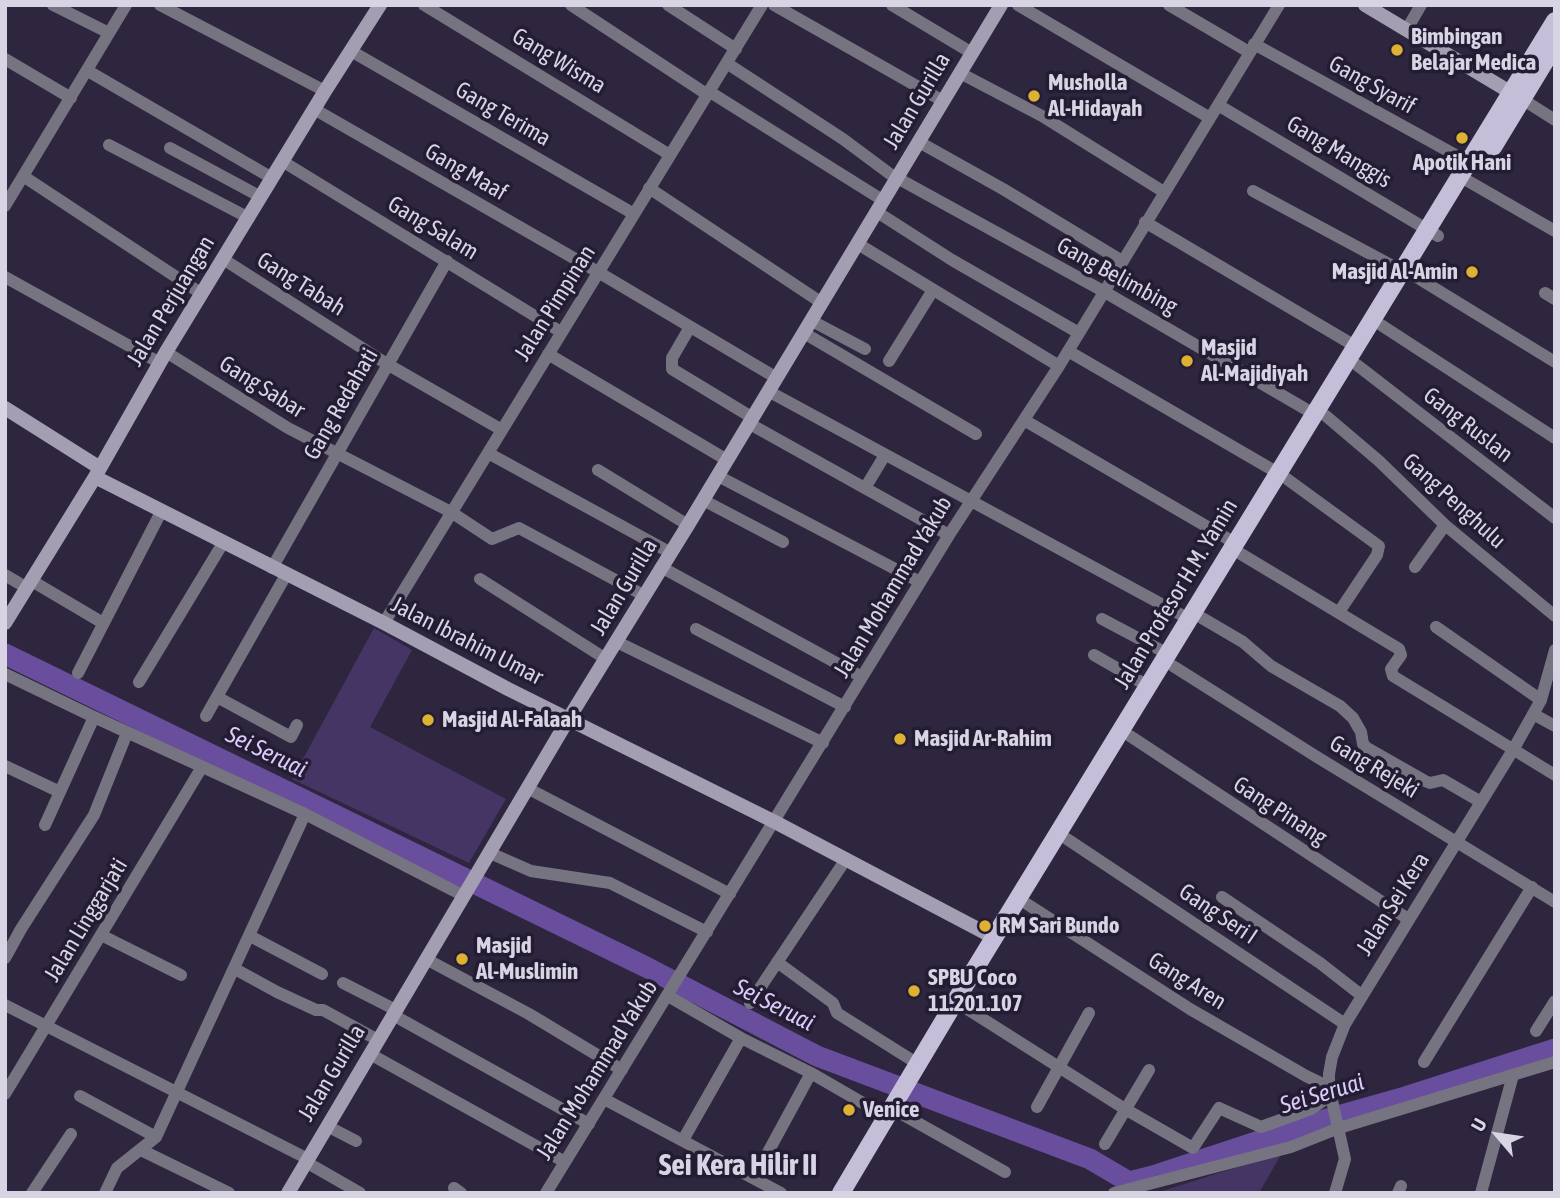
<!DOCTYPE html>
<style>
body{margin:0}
#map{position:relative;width:1560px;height:1198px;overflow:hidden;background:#2d263e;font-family:"Asap Condensed",sans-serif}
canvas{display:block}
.frame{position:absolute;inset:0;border:7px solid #d8d4e4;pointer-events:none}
.north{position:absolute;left:1462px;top:1100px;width:70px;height:70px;-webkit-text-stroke:5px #231c33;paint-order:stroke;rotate:299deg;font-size:19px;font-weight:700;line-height:28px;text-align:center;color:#d8d4e4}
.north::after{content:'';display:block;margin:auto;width:24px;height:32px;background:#d8d4e4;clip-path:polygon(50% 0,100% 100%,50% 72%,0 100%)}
</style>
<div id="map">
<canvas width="1560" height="1198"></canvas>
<div class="frame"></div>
<div class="north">U</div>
</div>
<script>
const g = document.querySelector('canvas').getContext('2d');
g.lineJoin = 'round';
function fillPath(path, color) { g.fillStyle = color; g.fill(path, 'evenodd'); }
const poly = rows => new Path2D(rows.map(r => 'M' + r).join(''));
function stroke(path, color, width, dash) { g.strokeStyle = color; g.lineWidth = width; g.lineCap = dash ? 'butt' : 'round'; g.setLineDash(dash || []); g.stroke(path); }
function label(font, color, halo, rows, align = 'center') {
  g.font = font + ' "Asap Condensed",sans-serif'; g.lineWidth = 7; g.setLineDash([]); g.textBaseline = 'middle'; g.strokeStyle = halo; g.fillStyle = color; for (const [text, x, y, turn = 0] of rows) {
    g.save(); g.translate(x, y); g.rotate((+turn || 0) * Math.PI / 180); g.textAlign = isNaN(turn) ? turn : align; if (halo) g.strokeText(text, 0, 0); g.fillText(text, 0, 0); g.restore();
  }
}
fillPath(poly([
 [374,628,412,650,370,727,506,799,469,863,292,779],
 [1282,1153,1259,1193,1156,1193]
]), '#443564');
stroke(poly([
 [5,654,646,967,817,1056,1090,1159,1129,1182,1153,1176,1320,1121,1405,1097,1555,1049]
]), '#694e9d', 21);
stroke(poly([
 [53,5,109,33],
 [160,5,325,91],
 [424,5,670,155],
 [571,5,708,95],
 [668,5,736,49],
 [774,5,943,101],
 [892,5,972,53],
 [1018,5,1210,118],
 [1169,5,1249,52],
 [1407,29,1421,5],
 [1254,44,1470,163],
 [351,51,634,214],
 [5,59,71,98],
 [728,64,843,139,890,174,1103,291,1314,414],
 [88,71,272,178],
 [960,73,1042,116,1164,192],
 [710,92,884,201],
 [1522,99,1555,120],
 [1218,105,1438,236],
 [314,109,598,272,775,377],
 [919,142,1003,189,1122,261],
 [109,145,249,218],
 [170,148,261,197],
 [282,161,561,332],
 [23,176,202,294],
 [1461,177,1555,231],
 [649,188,822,303],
 [1253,191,1402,271],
 [5,206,126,5],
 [877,212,952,260,1079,333],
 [1145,222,1355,346],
 [858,244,1059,366],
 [223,259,387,364,502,430],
 [1413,275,1555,362],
 [5,277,160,363],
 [1545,293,1555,299],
 [812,321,865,349],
 [1381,325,1555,438],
 [690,327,672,358,672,369,753,418],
 [804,333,976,434],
 [1068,351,1278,473],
 [166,352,288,428,451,512,492,539,519,528,645,596],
 [548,354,727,460],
 [889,361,933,290],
 [1357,365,1555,518],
 [768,391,1189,619],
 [1326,416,1379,461,1445,525,1555,616],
 [1024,420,1235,543],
 [750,424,949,535],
 [488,453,671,553],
 [598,470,688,525],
 [718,476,920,582],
 [1287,479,1379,546,1377,555,1339,612],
 [865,488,885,455],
 [703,500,783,542],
 [1241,554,1399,649,1401,655,1391,669,1393,676,1555,775],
 [661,567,862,677],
 [1415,567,1445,525],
 [272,568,447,261],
 [5,575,27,588],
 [480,579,606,659],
 [32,581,103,623],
 [1202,618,1243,642,1271,666,1340,706,1353,718,1361,732,1363,744,1367,748,1425,781,1430,783,1443,780,1481,802],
 [1102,619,1168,654],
 [384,623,762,5],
 [1436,627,1541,700],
 [696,629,845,707],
 [617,642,823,743],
 [1094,655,1148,686],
 [1173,666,1317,757,1555,902],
 [78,673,161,512],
 [5,674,94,717,305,814,464,896],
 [139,682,223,543],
 [217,697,291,737,297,725],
 [1533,714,1555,726],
 [206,716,286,575],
 [1130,736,1408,919],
 [5,766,60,792],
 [529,789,730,894],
 [45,825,94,717],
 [1067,839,1345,1024],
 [490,853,531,871,610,883,707,932],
 [1222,897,1320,963,1361,995],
 [1027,904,1190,1009,1306,1076,1329,1087],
 [101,935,181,975],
 [250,936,322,974],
 [5,958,21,929,94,815,127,733],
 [426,959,529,1014,622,1070],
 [777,962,833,1003,837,1013,918,1064],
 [235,969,277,992,316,1010,323,1010,378,1040],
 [343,983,396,1010],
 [668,996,741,1038,811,1073,887,1117],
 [750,1003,846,859],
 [5,1005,308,1159],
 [964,1007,1125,1109,1193,1148,1219,1108,1261,1127,1311,1109,1331,1095],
 [393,1015,589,1124],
 [1536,1031,1555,1001],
 [370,1054,565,1162],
 [1424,1062,1532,887],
 [5,1094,202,767],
 [80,1096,156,1137],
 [604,1099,781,1193],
 [1037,1107,1089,1013],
 [900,1113,1005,1172],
 [327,1126,356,1141],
 [683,1140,741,1038],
 [1105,1144,1149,1070],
 [141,1150,229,1193],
 [306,1162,360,1193],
 [754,1178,811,1073],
 [454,1188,461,1193],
 [32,1193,71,1134],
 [105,1193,117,1168,156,1137,305,814],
 [546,1193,949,535,1059,366,1279,5],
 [1114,1193,1291,1147,1339,1128,1555,1062],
 [1335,1193,1345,1159,1329,1087,1329,1074,1332,1057,1345,1024,1513,750,1541,700,1555,650],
 [1398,1193,1401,1186],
 [1481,1193,1513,1075]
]), '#777481', 12);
stroke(poly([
 [1365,5,1520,98],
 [5,408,100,468],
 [95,477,384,623,508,689,775,822,995,938],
 [5,623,95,477,166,352,325,91,380,5],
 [288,1193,569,718,688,525,1001,5]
]), '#a39eb2', 14);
stroke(poly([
 [1493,147,1555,45],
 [841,1193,962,990,1555,21]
]), '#c5bed9', 18);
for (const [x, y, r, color] of [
 [1397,50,7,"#deb133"],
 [1034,96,7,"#deb133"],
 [1462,138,7,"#deb133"],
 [1472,272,7,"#deb133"],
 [1187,361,7,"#deb133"],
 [428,720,7,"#deb133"],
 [900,739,7,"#deb133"],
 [985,926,7,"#deb133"],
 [462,959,7,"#deb133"],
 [914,991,7,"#deb133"],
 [849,1110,7,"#deb133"]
]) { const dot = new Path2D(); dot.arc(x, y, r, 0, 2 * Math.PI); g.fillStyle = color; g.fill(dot); stroke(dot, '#231c33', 2.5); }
label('bold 23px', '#d8d4e4', '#231c33', [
 ["Bimbingan",1411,37],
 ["Belajar Medica",1411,63],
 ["Musholla",1048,83],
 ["Al-Hidayah",1048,109],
 ["Apotik Hani",1462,163,"center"],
 ["Masjid Al-Amin",1458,272,"right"],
 ["Masjid",1201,348],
 ["Al-Majidiyah",1201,374],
 ["Masjid Al-Falaah",442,720],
 ["Masjid Ar-Rahim",914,739],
 ["RM Sari Bundo",999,926],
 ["Masjid",476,946],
 ["Al-Muslimin",476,972],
 ["SPBU Coco",928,978],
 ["11.201.107",928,1004],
 ["Venice",863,1110]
], 'left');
label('23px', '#d8d4e4', '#231c33', [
 ["Gang Wisma",559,61,31],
 ["Gang Syarif",1372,85,29],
 ["Jalan Gurilla",917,101,-59],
 ["Gang Terima",503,114,30],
 ["Gang Manggis",1339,152,31],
 ["Gang Maaf",466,172,30],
 ["Gang Salam",433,228,31],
 ["Gang Belimbing",1117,276,29],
 ["Gang Tabah",301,284,32],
 ["Jalan Perjuangan",171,301,-59],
 ["Jalan Pimpinan",555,303,-58],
 ["Gang Sabar",262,387,32],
 ["Gang Redahati",341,404,-60],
 ["Gang Ruslan",1468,425,38],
 ["Gang Penghulu",1454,501,42],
 ["Jalan Gurilla",624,587,-59],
 ["Jalan Mohammad Yakub",893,587,-59],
 ["Jalan Profesor H.M. Yamin",1176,594,-59],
 ["Jalan Ibrahim Umar",467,641,27],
 ["Gang Rejeki",1374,767,31],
 ["Gang Pinang",1280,811,33],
 ["Jalan Sei Kera",1393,904,-58],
 ["Gang Seri I",1218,914,34],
 ["Jalan Linggarjati",86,920,-59],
 ["Gang Aren",1187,981,32],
 ["Jalan Mohammad Yakub",597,1070,-58],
 ["Jalan Gurilla",332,1073,-59]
]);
label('italic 24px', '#d8ccf8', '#231c33', [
 ["Sei Seruai",266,752,26],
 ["Sei Seruai",774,1005,27],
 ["Sei Seruai",1322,1094,-17]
]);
label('bold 30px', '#d8d4e4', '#231c33', [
 ["Sei Kera Hilir II",738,1166]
]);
</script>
